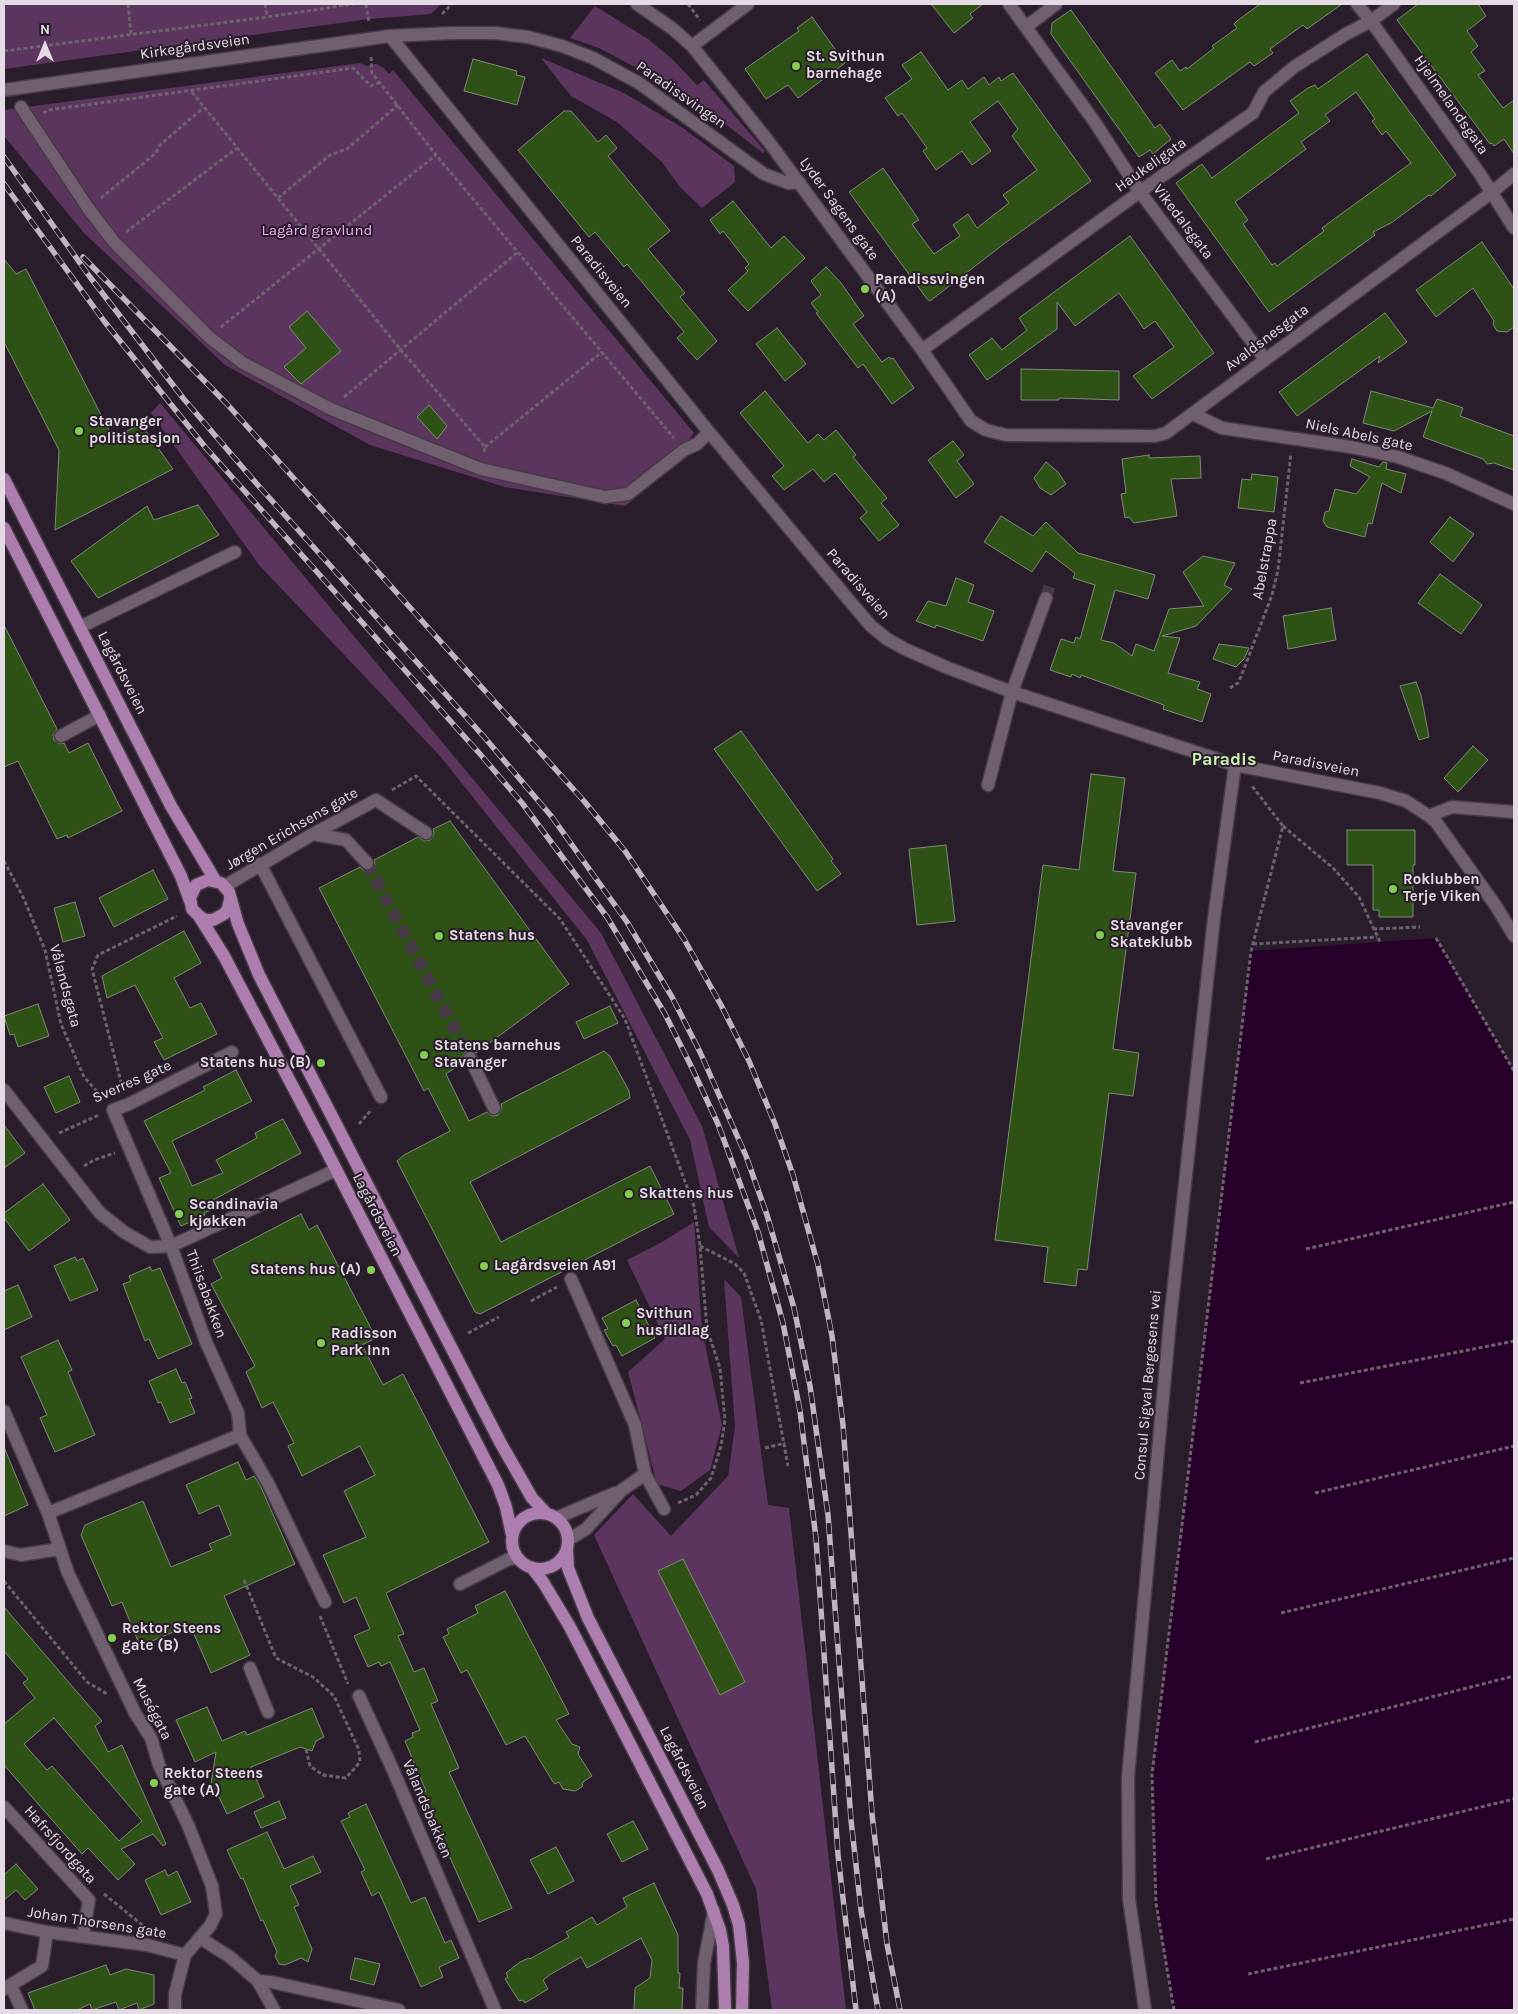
<!DOCTYPE html>
<meta charset="utf-8">
<style>
body{margin:0}
#map{position:relative;width:1518px;height:2014px;overflow:hidden;background:#2a1d2b;font-family:Karla,sans-serif}
canvas{display:block}
.frame{position:absolute;inset:0;border:5px solid #e4dbe4;pointer-events:none}
.north{position:absolute;left:20px;top:20px;width:50px;height:50px;-webkit-text-stroke:4px #2a1d2b;paint-order:stroke;rotate:0deg;font-size:14px;font-weight:700;line-height:20px;text-align:center;color:#e4dbe4}
.north::after{content:'';display:block;margin:auto;width:18px;height:22px;background:#e4dbe4;clip-path:polygon(50% 0,100% 100%,50% 72%,0 100%)}
</style>
<div id="map">
<canvas width="1518" height="2014"></canvas>
<div class="frame"></div>
<div class="north">N</div>
</div>
<script>
const g = document.querySelector('canvas').getContext('2d');
g.lineJoin = 'round';
function fillPath(path, color) { g.fillStyle = color; g.fill(path, 'evenodd'); }
const poly = rows => new Path2D(rows.map(r => 'M' + r).join(''));
function stroke(path, color, width, dash) { g.strokeStyle = color; g.lineWidth = width; g.lineCap = dash ? 'butt' : 'round'; g.setLineDash(dash || []); g.stroke(path); }
function label(font, color, halo, rows, align = 'center') {
  g.font = font + ' Karla,sans-serif'; g.lineWidth = 4; g.setLineDash([]); g.textBaseline = 'middle'; g.strokeStyle = halo; g.fillStyle = color; for (const [text, x, y, turn = 0] of rows) {
    g.save(); g.translate(x, y); g.rotate((+turn || 0) * Math.PI / 180); g.textAlign = isNaN(turn) ? turn : align; if (halo) g.strokeText(text, 0, 0); g.fillText(text, 0, 0); g.restore();
  }
}
fillPath(poly([
 [4,4,441,4,431,14,369,19,4,69],
 [595,6,648,39,672,59,697,85,704,80,765,151,763,153,728,126,684,95,646,73,599,48,570,38],
 [541,58,624,93,683,128,734,166,735,182,702,208,680,187,662,162,617,122,571,96],
 [360,63,367,66,376,64,384,68,389,74,393,70,694,433,687,442,692,453,625,506,505,487,370,445,225,365,84,233,4,136,4,110],
 [160,403,601,933,702,1126,739,1258,709,1227,690,1140,587,940,440,756,259,565,151,413],
 [694,1222,702,1330,722,1425,710,1470,681,1491,657,1484,628,1372,665,1339,627,1260,662,1242],
 [724,1279,741,1297,768,1505,789,1508,846,2010,772,2010,756,1889,594,1535,633,1494,671,1536,728,1476,735,1427]
]), '#5c355e');
fillPath(poly([
 [1436,938,1514,1071,1514,2010,1174,2010,1156,1903,1152,1775,1251,951]
]), '#260029');
const building = poly([
 [931,4,983,4,970,14,973,18,954,33,931,4],
 [1260,4,1342,4,1307,29,1303,25,1270,49,1273,53,1254,66,1250,62,1183,110,1155,73,1172,60,1180,71,1186,67,1187,69,1214,48,1212,46,1237,28,1234,24,1238,20,1260,4],
 [1418,4,1478,4,1486,16,1467,31,1478,46,1471,52,1485,71,1478,75,1503,108,1514,100,1514,154,1504,139,1494,146,1492,143,1490,144,1397,20,1418,4],
 [1071,10,1155,128,1160,124,1171,139,1153,154,1150,150,1139,157,1051,34,1052,23,1071,10],
 [812,17,845,63,798,98,788,85,766,99,745,69,799,31,797,28,812,17],
 [921,52,948,90,962,80,968,89,984,77,989,85,999,77,1001,81,1013,73,1091,181,1005,243,930,301,927,299,849,192,883,168,919,220,912,224,934,254,960,236,953,225,968,214,977,228,1009,203,1003,195,1037,170,1012,136,1018,129,998,101,970,122,991,151,972,165,962,151,936,170,923,151,927,148,902,113,898,116,885,98,912,79,902,65,921,52],
 [1367,54,1456,175,1431,196,1429,195,1391,223,1373,232,1375,235,1269,312,1176,183,1202,164,1212,178,1299,113,1290,101,1308,88,1315,85,1318,89,1367,54],
 [1356,92,1375,119,1372,121,1382,135,1386,131,1411,163,1322,228,1324,231,1277,266,1275,263,1272,265,1243,224,1248,220,1235,202,1306,149,1301,142,1330,121,1325,115,1356,92],
 [473,59,517,71,516,75,525,77,517,105,464,91,473,59],
 [564,111,571,111,598,142,606,135,617,148,608,156,670,231,648,249,685,293,680,297,717,341,697,360,677,338,684,332,627,264,624,267,595,232,589,237,518,150,564,111],
 [733,201,771,248,784,236,805,258,748,311,728,290,748,271,745,268,749,264,723,231,720,234,710,220,733,201],
 [1130,236,1214,353,1152,399,1133,376,1174,347,1155,321,1144,329,1119,293,1075,326,1057,302,1057,329,987,380,969,355,992,338,1002,350,1027,330,1019,318,1130,236],
 [1482,242,1514,289,1514,327,1507,332,1497,331,1493,324,1494,321,1473,288,1436,317,1416,290,1482,242],
 [4,259,16,274,26,269,113,438,141,424,173,469,55,530,59,450,4,342,4,259],
 [826,267,841,283,864,316,853,324,882,362,889,357,891,359,893,358,914,388,892,404,863,364,858,368,816,313,818,312,811,303,821,295,811,281,826,267],
 [307,311,341,351,301,384,284,367,306,348,289,327,307,311],
 [1385,313,1407,342,1378,363,1380,356,1297,416,1279,392,1385,313],
 [777,328,806,364,785,381,756,344,777,328],
 [1021,369,1119,371,1119,400,1059,398,1059,400,1021,400,1021,369],
 [765,391,808,443,818,434,824,440,836,430,856,455,853,457,887,498,881,503,899,525,879,541,860,518,867,512,835,473,824,482,813,469,784,490,772,476,784,466,740,413,765,391],
 [1371,391,1433,408,1437,399,1463,408,1460,416,1514,436,1514,470,1494,463,1487,464,1483,459,1423,437,1432,411,1394,431,1363,423,1371,391],
 [429,405,447,426,437,439,417,417,429,405],
 [953,441,964,455,957,461,974,484,956,498,928,460,953,441],
 [1149,455,1149,458,1200,456,1201,478,1171,479,1177,516,1134,523,1129,517,1125,518,1121,494,1126,493,1122,459,1149,455],
 [1352,459,1379,467,1383,462,1387,463,1386,469,1406,474,1401,493,1382,483,1372,524,1368,523,1365,537,1327,527,1323,521,1325,512,1329,511,1335,489,1356,494,1370,477,1350,466,1352,459],
 [1046,462,1058,472,1066,484,1051,495,1040,488,1034,478,1046,462],
 [1252,474,1278,477,1274,512,1238,508,1242,479,1251,480,1252,474],
 [198,505,219,535,98,598,71,561,147,506,154,520,198,505],
 [1001,516,1033,536,1046,522,1078,553,1155,575,1148,599,1115,590,1101,640,1114,643,1132,656,1136,644,1154,651,1169,609,1204,606,1183,572,1203,556,1235,563,1224,585,1232,589,1196,626,1162,636,1180,638,1168,673,1200,682,1197,689,1211,694,1202,722,1163,709,1164,705,1081,675,1080,678,1072,674,1071,677,1050,670,1061,639,1074,643,1076,637,1080,639,1095,585,1073,578,1075,573,1046,551,1032,572,984,542,1001,516],
 [1450,517,1474,534,1453,562,1430,542,1450,517],
 [1440,574,1482,605,1461,634,1418,603,1440,574],
 [956,578,974,585,968,602,994,611,983,641,936,625,935,628,916,621,928,601,946,606,956,578],
 [1331,608,1336,640,1288,649,1283,616,1331,608],
 [4,625,57,729,53,735,54,740,60,744,64,743,69,753,88,743,122,811,68,838,67,835,57,839,18,761,4,767,4,625],
 [1219,644,1249,648,1244,659,1236,667,1213,659,1219,644],
 [1416,682,1421,695,1429,737,1419,740,1400,686,1416,682],
 [741,731,833,859,831,861,841,874,817,891,714,749,741,731],
 [1473,746,1488,760,1458,792,1444,778,1473,746],
 [1091,774,1125,778,1113,871,1136,873,1113,1049,1139,1053,1133,1096,1109,1093,1087,1270,1078,1269,1076,1286,1044,1282,1048,1247,995,1240,1043,865,1079,870,1091,774],
 [450,821,569,984,476,1053,471,1050,466,1051,462,1057,463,1062,446,1074,469,1121,487,1112,493,1116,498,1115,502,1109,501,1104,604,1051,610,1056,629,1091,630,1098,470,1182,501,1242,650,1166,674,1214,480,1314,475,1312,397,1161,404,1155,450,1131,428,1088,424,1091,319,888,360,867,365,871,372,869,375,865,374,860,418,837,425,841,430,840,434,834,433,829,450,821],
 [1347,830,1415,830,1415,865,1413,865,1413,917,1379,917,1379,910,1373,910,1373,865,1347,865,1347,830],
 [946,845,955,921,917,925,909,849,946,845],
 [153,870,168,899,114,927,99,898,153,870],
 [75,902,85,936,63,942,54,908,75,902],
 [184,931,201,963,174,978,190,1008,201,1003,217,1034,164,1060,154,1042,163,1038,135,985,107,998,102,976,184,931],
 [38,1004,49,1036,18,1047,14,1034,10,1035,4,1016,38,1004],
 [610,1006,618,1023,584,1039,576,1022,610,1006],
 [236,1070,252,1101,172,1141,192,1186,223,1173,216,1160,257,1138,255,1133,283,1119,301,1153,213,1200,216,1208,204,1213,205,1215,181,1226,159,1178,171,1173,144,1121,205,1090,203,1087,236,1070],
 [69,1076,80,1102,56,1113,44,1087,69,1076],
 [4,1125,25,1153,4,1168,4,1125],
 [43,1184,70,1220,29,1251,4,1218,4,1213,43,1184],
 [301,1214,309,1230,317,1225,376,1338,362,1345,383,1385,403,1374,489,1542,386,1593,404,1634,398,1636,414,1672,424,1668,438,1701,431,1704,459,1768,449,1772,512,1908,479,1922,421,1793,426,1791,405,1741,413,1737,412,1733,420,1730,390,1662,381,1666,379,1662,368,1667,354,1636,370,1629,356,1597,344,1603,323,1555,366,1537,344,1491,375,1475,360,1446,302,1476,288,1446,294,1443,273,1402,262,1408,246,1372,255,1366,211,1284,222,1278,213,1260,301,1214],
 [75,1257,77,1261,83,1258,98,1290,70,1301,54,1266,75,1257],
 [150,1267,152,1271,160,1268,192,1344,158,1359,149,1339,145,1341,123,1284,131,1281,129,1276,150,1267],
 [18,1285,32,1317,4,1330,4,1291,18,1285],
 [636,1300,655,1338,622,1356,616,1345,613,1346,604,1330,608,1329,602,1318,636,1300],
 [58,1340,72,1370,68,1372,95,1435,55,1452,40,1418,47,1415,21,1357,58,1340],
 [176,1369,182,1383,185,1382,192,1398,189,1399,195,1413,170,1423,161,1402,158,1403,149,1381,176,1369],
 [4,1447,28,1505,4,1516,4,1447],
 [238,1462,246,1480,254,1476,260,1485,295,1564,224,1596,250,1655,211,1673,190,1625,140,1646,122,1602,112,1606,81,1535,85,1525,143,1501,171,1567,212,1550,209,1544,231,1535,219,1505,199,1514,186,1485,238,1462],
 [683,1559,745,1682,720,1695,658,1571,683,1559],
 [505,1591,569,1714,556,1720,572,1744,580,1747,578,1754,592,1776,583,1782,582,1787,575,1791,563,1789,559,1782,555,1784,553,1782,525,1736,506,1745,467,1670,461,1673,443,1637,449,1634,447,1629,478,1613,475,1606,505,1591],
 [4,1607,102,1721,95,1726,108,1752,122,1745,166,1844,163,1846,153,1834,121,1849,135,1864,118,1880,88,1848,82,1854,4,1765,4,1724,35,1698,23,1683,28,1679,4,1651,4,1607],
 [54,1718,142,1821,119,1841,52,1766,47,1770,24,1744,54,1718],
 [207,1707,222,1741,245,1731,247,1735,312,1708,324,1737,316,1741,312,1751,300,1747,251,1767,264,1797,227,1814,219,1797,210,1790,216,1752,195,1762,176,1720,207,1707],
 [279,1801,286,1818,261,1828,254,1812,279,1801],
 [366,1804,411,1903,425,1897,445,1943,451,1940,459,1958,439,1967,443,1977,421,1987,379,1892,372,1896,361,1872,365,1870,341,1821,350,1817,348,1813,366,1804],
 [633,1821,648,1849,622,1862,607,1834,633,1821],
 [267,1832,284,1869,313,1856,321,1872,290,1886,299,1905,294,1907,312,1949,308,1962,301,1958,285,1965,279,1964,275,1956,277,1952,263,1920,261,1921,243,1878,241,1879,237,1871,227,1850,267,1832],
 [556,1847,574,1881,548,1894,530,1860,556,1847],
 [16,1864,38,1889,25,1900,16,1890,4,1900,4,1875,16,1864],
 [165,1870,168,1876,177,1871,191,1902,161,1915,145,1880,165,1870],
 [654,1883,678,1935,678,1973,680,1973,679,1988,683,1988,682,2010,634,2010,635,1988,650,1978,652,1960,641,1938,587,1968,581,1957,551,1974,543,1980,548,1989,525,2003,523,2000,519,2001,505,1979,508,1977,506,1973,520,1962,529,1958,530,1959,569,1937,566,1932,592,1917,597,1925,627,1907,623,1898,654,1883],
 [355,1958,380,1964,374,1985,350,1979,355,1958],
 [106,1965,110,1975,126,1969,154,1975,154,2004,139,2010,137,2003,119,2010,116,2002,92,2010,90,2004,77,2010,35,2010,28,1993,106,1965]
]);
fillPath(building, '#2e5116');
stroke(building, '#7d8a77', 1);
stroke(poly([
 [1046,598,1051,581],
 [367,863,470,1058]
]), '#463a47', 12, [12, 6]);
const minor = poly([
 [637,4,673,29,692,46,769,142,922,350,971,421,986,430,1006,435,1155,436,1166,433,1491,193,1514,174],
 [1009,4,1094,121,1140,192,1265,359],
 [1357,4,1371,21,1480,174,1514,228],
 [1026,27,1056,4],
 [390,36,709,432,853,605,871,626,887,639,905,649,948,668,1012,692,1235,765,1380,793,1406,801,1429,816,1436,822,1496,906,1514,936],
 [692,46,748,4],
 [4,90,390,36,452,33,494,33,528,37,562,46,593,58,639,83,764,174,788,183,800,183],
 [21,107,88,208,114,242,209,337,243,363,331,409,481,469,605,497,628,494,684,450,697,444,709,432],
 [922,350,1159,178,1253,113,1264,92,1294,67,1346,34,1371,21,1394,4],
 [1193,414,1222,428,1351,447,1398,457,1445,473,1514,504],
 [80,627,235,552],
 [61,736,100,715],
 [988,785,1012,692,1046,598],
 [1429,816,1452,807,1514,812],
 [313,834,346,840,367,863],
 [260,864,381,1097],
 [225,886,313,834,376,800,426,833],
 [470,1058,494,1108],
 [4,1090,100,1213,124,1232,150,1247,171,1246,336,1170],
 [571,1279,635,1425,645,1474],
 [4,1411,48,1513,68,1573,135,1713,151,1738,159,1765,188,1825,212,1886,216,1914,210,1926,185,1955,175,1994,175,2010],
 [240,1435,269,1485,325,1602],
 [48,1513,240,1435,238,1413,206,1342,171,1246,113,1110,127,1105,232,1052],
 [556,1518,615,1493],
 [568,1540,586,1529,622,1490,645,1474,664,1509],
 [4,1551,21,1555,59,1549],
 [460,1584,509,1559,517,1558],
 [250,1668,268,1712],
 [359,1696,393,1770,495,2010],
 [4,1807,89,1900,83,1936],
 [4,1923,47,1932,147,1945,185,1955],
 [200,1938,230,1957,258,1981,274,2010],
 [258,1981,271,1982,399,2010],
 [11,1986,22,2010],
 [4,1989,42,1966,47,1932],
 [702,2010,704,1963,714,1911],
 [1145,2010,1129,1899,1128,1777,1170,1321,1214,918,1235,765]
]);
const major = poly([
 [4,479,171,806,215,880],
 [4,528,181,876,190,901],
 [230,899,228,909,224,914,213,920,205,920,199,916,192,909,190,898,196,885,208,880,221,883,229,892,238,924,259,975,500,1442,532,1498,547,1514],
 [199,916,224,956,323,1144,498,1485,506,1507,512,1535],
 '512 1541a28 28 0 1 1 56 0a28 28 0 1 1-56 0Z',
 [567,1549,568,1568,588,1618,718,1870,733,1905,739,1925,743,1963,742,2010],
 [533,1569,543,1582,570,1627,707,1894,720,1930,723,1946,725,2010]
]);
stroke(minor, '#453a45', 15);
stroke(major, '#453a45', 15);
stroke(poly([
 [128,4,131,34],
 [265,4,267,17],
 [366,4,369,23],
 [688,4,700,20],
 [442,14,452,4],
 [4,51,267,17,353,4],
 [371,57,372,73,436,155,674,438],
 [192,92,400,349,485,447,484,453],
 [43,113,49,110,353,68,371,86,380,82],
 [101,198,156,153,160,145,203,108],
 [278,198,330,155,347,149,398,105],
 [126,232,237,148],
 [221,327,436,155],
 [344,397,518,252],
 [485,447,602,352],
 [1230,688,1238,683,1242,674,1272,595,1278,570,1291,453],
 [392,790,416,776,560,919,625,1019,694,1206,700,1246,707,1329,720,1368,725,1420,721,1446,711,1478,696,1495,678,1503],
 [1283,826,1333,868,1359,897,1380,942],
 [4,861,24,899,45,950,61,1024,84,1077,103,1098],
 [1373,929,1420,927],
 [1436,938,1514,1071],
 [1253,944,1377,937],
 [123,1090,92,969,98,955,177,916],
 [359,1124,372,1109],
 [59,1133,99,1115],
 [84,1166,94,1160,115,1153],
 [700,1246,735,1264,744,1273,761,1320,788,1466],
 [1306,1249,1514,1202],
 [531,1301,557,1287],
 [468,1333,499,1317],
 [1300,1383,1514,1341],
 [765,1448,785,1443],
 [1315,1493,1514,1446],
 [244,1580,276,1658,313,1677,334,1696,359,1750,360,1762,346,1778,323,1775,310,1766,306,1749],
 [4,1581,87,1682,107,1694],
 [1281,1613,1514,1558],
 [320,1616,348,1684],
 [1255,1742,1514,1676],
 [1266,1859,1514,1799],
 [104,1894,146,1928],
 [1248,1974,1514,1919],
 [1174,2010,1156,1903,1152,1775,1251,951,1283,826,1252,786]
]), '#6d616d', 3, [4, 2.5]);
stroke(minor, '#6f5f6f', 12);
stroke(major, '#ad7daf', 12);
const rail = poly([
 [4,157,90,277,183,398,256,483,485,738,552,817,627,922,672,997,700,1052,746,1156,767,1215,794,1308,810,1386,828,1515,851,1820,861,1910,878,2010],
 [4,184,104,321,206,448,480,754,522,803,607,917,665,1014,692,1068,718,1124,758,1232,783,1323,800,1411,816,1538,838,1855,856,2010],
 [83,257,227,404,584,801,625,851,684,939,721,1005,749,1061,775,1124,793,1175,818,1265,832,1336,843,1425,872,1814,887,1944,900,2010]
]);
stroke(rail, '#beb5bf', 5.5);
stroke(rail, '#2a1d2b', 4, [11]);
for (const [x, y, r, color] of [
 [796,66,5,"#81d050"],
 [865,289,5,"#81d050"],
 [79,431,5,"#81d050"],
 [1393,889,5,"#81d050"],
 [1100,935,5,"#81d050"],
 [439,936,5,"#81d050"],
 [424,1055,5,"#81d050"],
 [321,1063,5,"#81d050"],
 [629,1194,5,"#81d050"],
 [179,1214,5,"#81d050"],
 [484,1266,5,"#81d050"],
 [371,1270,5,"#81d050"],
 [626,1323,5,"#81d050"],
 [321,1343,5,"#81d050"],
 [112,1638,5,"#81d050"],
 [154,1783,5,"#81d050"]
]) { const dot = new Path2D(); dot.arc(x, y, r, 0, 2 * Math.PI); g.fillStyle = color; g.fill(dot); stroke(dot, '#2a1d2b', 2); }
label('15px', '#e4dbe4', '#2a1d2b', [
 ["Kirkegårdsveien",195,47,-8],
 ["Paradissvingen",681,95,35],
 ["Hjelmelandsgata",1451,105,55],
 ["Haukeligata",1151,165,-35],
 ["Lyder Sagens gate",839,209,54],
 ["Vikedalsgata",1183,222,53],
 ["Paradisveien",601,272,51],
 ["Avaldsnesgata",1267,338,-37],
 ["Niels Abels gate",1359,435,12],
 ["Abelstrappa",1265,559,-80],
 ["Paradisveien",858,584,49],
 ["Lagårdsveien",122,673,63],
 ["Paradisveien",1316,764,11],
 ["Jørgen Erichsens gate",292,829,-30],
 ["Vålandsgata",65,986,75],
 ["Sverres gate",132,1082,-24],
 ["Lagårdsveien",377,1215,63],
 ["Thiisabakken",206,1294,70],
 ["Consul Sigval Bergesens vei",1148,1385,-85],
 ["Muségata",152,1709,63],
 ["Lagårdsveien",684,1768,63],
 ["Vålandsbakken",427,1809,67],
 ["Hafrsfjordgata",60,1845,48],
 ["Johan Thorsens gate",97,1923,9]
]);
label('bold 15px', '#e4dbe4', '#2a1d2b', [
 ["St. Svithun",806,57],
 ["barnehage",806,74],
 ["Paradissvingen",875,280],
 ["(A)",875,297],
 ["Stavanger",89,422],
 ["politistasjon",89,439],
 ["Roklubben",1403,880],
 ["Terje Viken",1403,897],
 ["Stavanger",1110,926],
 ["Skateklubb",1110,943],
 ["Statens hus",449,936],
 ["Statens barnehus",434,1046],
 ["Stavanger",434,1063],
 ["Statens hus (B)",311,1063,"right"],
 ["Skattens hus",639,1194],
 ["Scandinavia",189,1205],
 ["kjøkken",189,1222],
 ["Lagårdsveien A91",494,1266],
 ["Statens hus (A)",361,1270,"right"],
 ["Svithun",636,1314],
 ["husflidlag",636,1331],
 ["Radisson",331,1334],
 ["Park Inn",331,1351],
 ["Rektor Steens",122,1629],
 ["gate (B)",122,1646],
 ["Rektor Steens",164,1774],
 ["gate (A)",164,1791]
], 'left');
label('15px', '#f4adf7', '#2a1d2b', [
 ["Lagård gravlund",317,231]
]);
label('bold 18px', '#c5f2af', '#2a1d2b', [
 ["Paradis",1224,760]
]);
</script>
